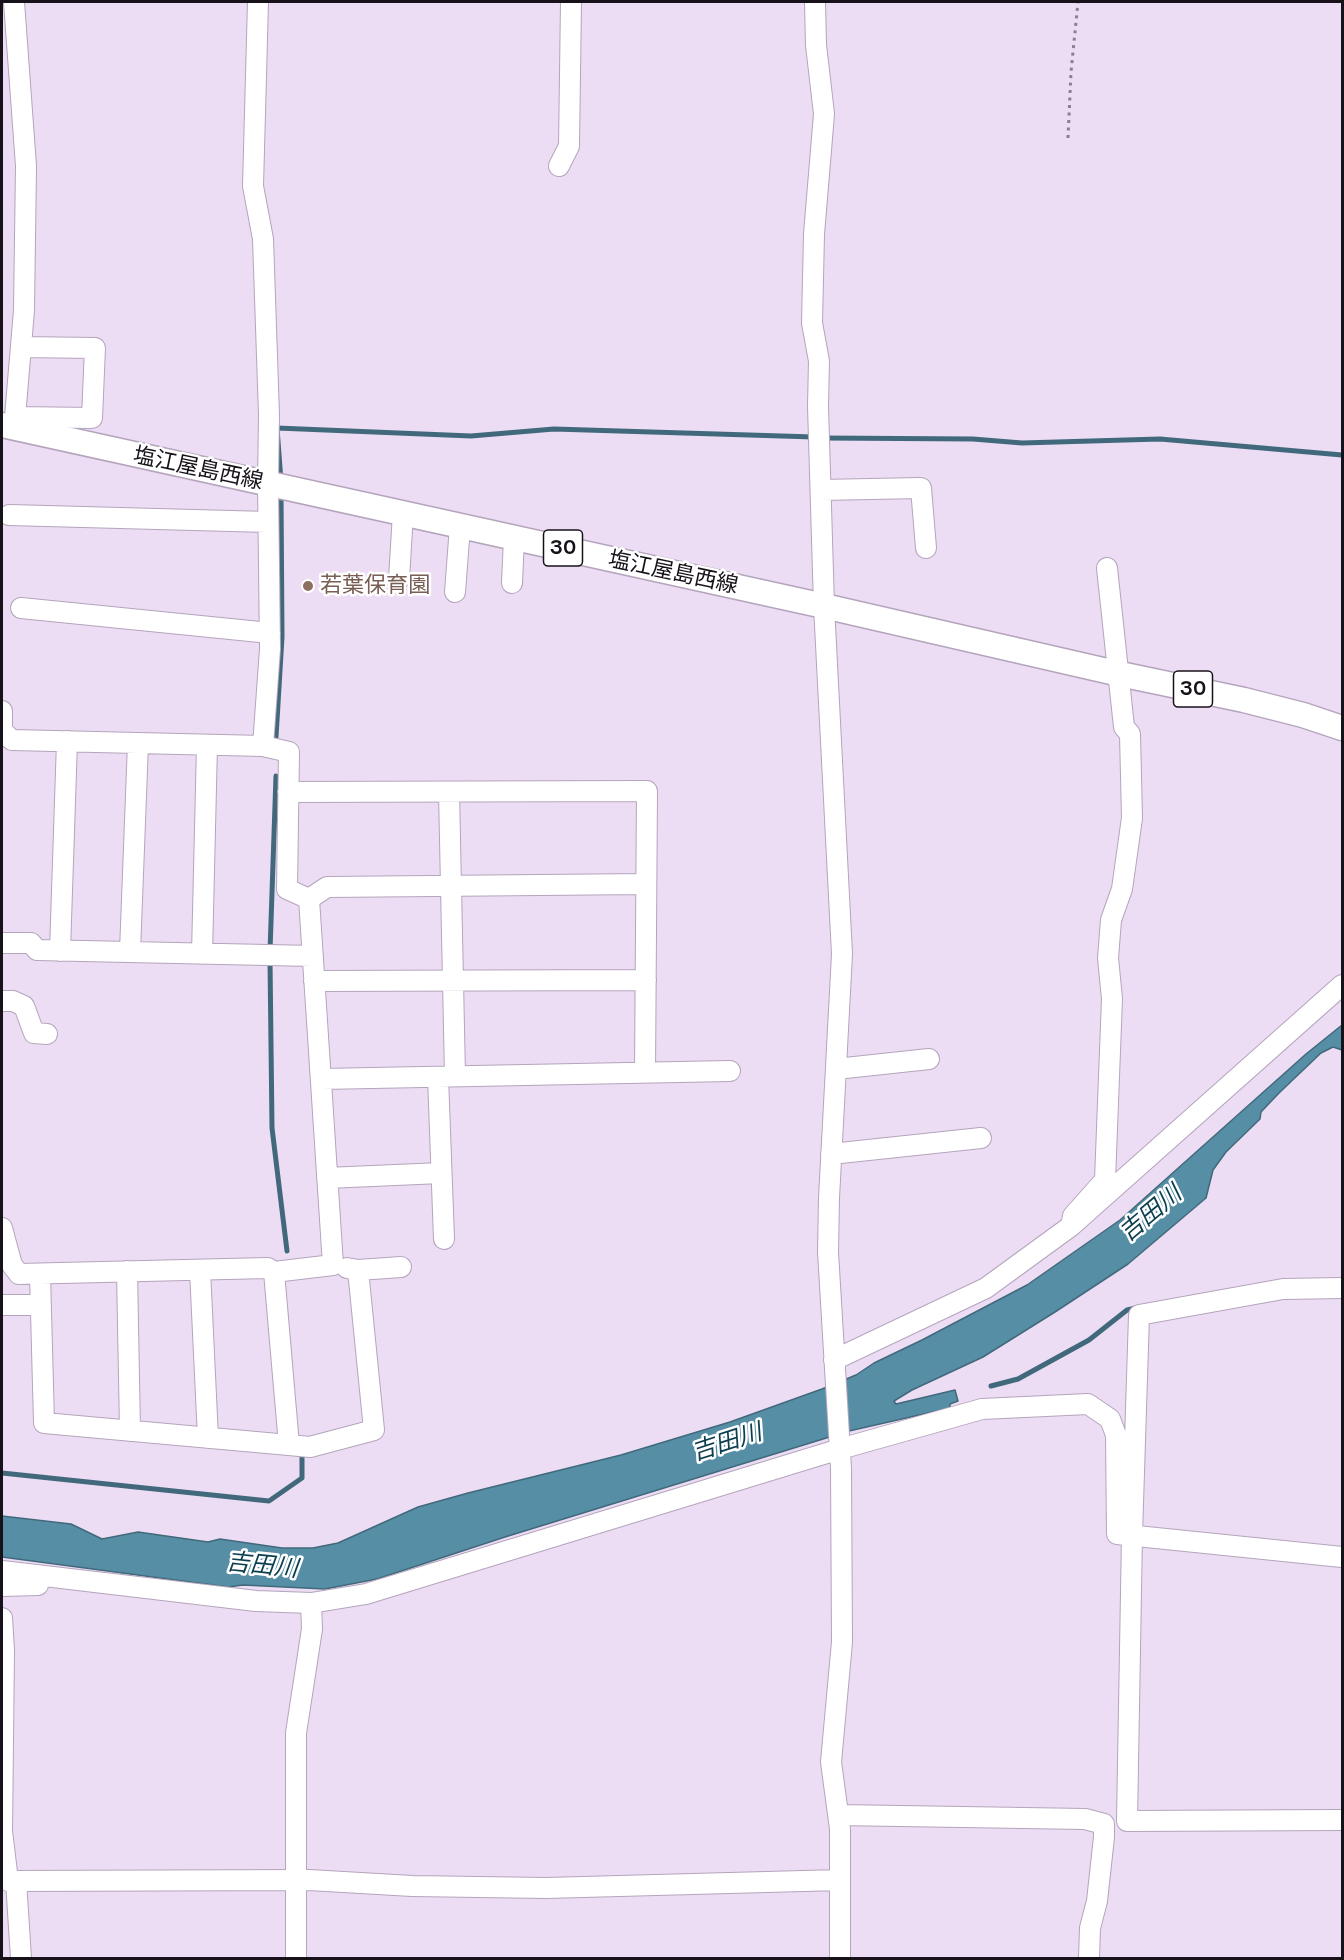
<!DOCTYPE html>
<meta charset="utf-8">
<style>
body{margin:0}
#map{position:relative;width:1344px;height:1960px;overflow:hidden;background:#ecddf5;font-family:Karla,sans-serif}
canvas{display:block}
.frame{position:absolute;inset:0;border:3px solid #17121a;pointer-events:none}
</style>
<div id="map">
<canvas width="1344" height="1960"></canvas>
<div class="frame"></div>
</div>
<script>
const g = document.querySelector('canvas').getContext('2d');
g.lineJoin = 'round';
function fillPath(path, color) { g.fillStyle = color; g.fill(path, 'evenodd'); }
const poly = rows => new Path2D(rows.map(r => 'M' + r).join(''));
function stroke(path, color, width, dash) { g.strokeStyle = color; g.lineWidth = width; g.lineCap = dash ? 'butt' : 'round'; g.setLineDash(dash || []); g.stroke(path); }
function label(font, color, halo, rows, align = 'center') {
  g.font = font + ' Karla,"Noto Sans JP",sans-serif'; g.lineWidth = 5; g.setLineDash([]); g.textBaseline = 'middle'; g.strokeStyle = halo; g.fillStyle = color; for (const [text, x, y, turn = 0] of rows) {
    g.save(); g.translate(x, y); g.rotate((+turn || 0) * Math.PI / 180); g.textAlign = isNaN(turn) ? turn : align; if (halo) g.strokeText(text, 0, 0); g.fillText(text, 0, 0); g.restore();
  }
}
const water = poly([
 [1342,1025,1342,1050,1333,1047,1321,1053,1279,1093,1261,1112,1260,1119,1226,1152,1213,1170,1206,1198,1128,1264,1055,1312,983,1357,912,1390,894,1401,896,1404,955,1390,958,1401,950,1404,950,1408,849,1431,505,1537,377,1579,325,1589,243,1585,228,1587,2,1557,2,1516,71,1524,102,1539,138,1532,208,1542,220,1539,282,1548,313,1548,338,1543,418,1507,468,1493,621,1455,730,1422,822,1389,856,1375,874,1363,922,1340,1027,1285,1120,1220,1306,1054,1342,1025]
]);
fillPath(water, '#558ea5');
stroke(water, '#42697b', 1.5);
stroke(poly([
 [823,438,973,439,1022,443,1160,439,1342,455],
 [281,481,277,428,471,436,554,429,814,437],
 [276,737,282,637,281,493],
 [270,951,276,776],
 [270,960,272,1128,287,1251],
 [991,1386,1018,1379,1089,1340,1127,1310,1136,1308],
 [2,1473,269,1501,302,1478,302,1457]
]), '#42697b', 5);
const minor = poly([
 [14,2,26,166,24,310,14,429],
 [815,2,816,45,824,114,814,234,812,323,819,361,818,406,824,606,842,954,829,1198,828,1252,841,1468,842,1642,831,1762,840,1829,840,1958],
 [559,166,569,146,571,2],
 [15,417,92,418,95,348,21,347],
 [821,490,921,488,926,548],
 [9,515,268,522],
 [399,579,403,513],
 [512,583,514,538],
 [455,592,460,526],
 [21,608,270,633],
 [2,711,2,731,12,740,263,746,270,649,268,484,269,415,263,239,253,186,258,2],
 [288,792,647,791,645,1072],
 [449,792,455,1076],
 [309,899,327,887,646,884],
 [2,943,31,943,37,950,313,956],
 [60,951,67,741],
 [130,952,138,743],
 [202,954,207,745],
 [314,981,646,980],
 [2,1001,13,1001,24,1006,34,1033,47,1034],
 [836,1069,929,1059],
 [438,1077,444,1239],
 [321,1079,730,1071],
 [831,1154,981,1138],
 [327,1178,441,1173],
 [1071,1226,1073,1216,1105,1180,1112,999,1108,958,1111,920,1122,889,1132,818,1130,734,1124,727,1107,568],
 [2,1228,12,1265,19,1274,268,1268,274,1272],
 [347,1268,358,1270,401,1267],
 [200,1270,208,1438],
 [127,1271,130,1431],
 [40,1274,44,1423,289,1445,274,1272,333,1265,309,899,287,889,289,752,263,746],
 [1342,1288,1283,1289,1139,1315,1132,1535,1127,1821,1342,1820],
 [2,1305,41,1305],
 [834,1360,986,1288,1071,1226,1342,985],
 [289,1445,310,1447,374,1430,358,1270],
 [2,1571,256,1601,311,1603,366,1594,840,1449,982,1409,1088,1404,1110,1419,1116,1435,1117,1534,1342,1557],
 [2,1586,38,1585],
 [2,1618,4,1650,2,1831],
 [838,1815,1085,1819,1104,1824,1104,1837,1097,1901,1090,1928,1089,1958],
 [2,1831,8,1881,309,1880,412,1886,546,1888,840,1880],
 [16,1881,21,1958],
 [296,1958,296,1733,312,1629,311,1603]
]);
const major = poly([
 [2,425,824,606,1120,674,1244,700,1303,715,1342,728]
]);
stroke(minor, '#b4a5bc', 22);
stroke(major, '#b4a5bc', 27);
stroke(poly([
 [1068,138,1071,72,1078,2]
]), '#897f8f', 3, [3, 4.5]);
stroke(minor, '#fff', 20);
stroke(major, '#fff', 24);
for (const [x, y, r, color] of [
 [308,586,6,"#8d6e63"]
]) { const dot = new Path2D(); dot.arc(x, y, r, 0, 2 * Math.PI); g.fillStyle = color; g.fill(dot); stroke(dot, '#fff', 2); }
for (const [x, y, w] of [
 [563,548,39],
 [1193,689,39]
]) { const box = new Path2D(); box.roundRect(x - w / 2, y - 18, w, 36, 4.5); g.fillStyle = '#fff'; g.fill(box); stroke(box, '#17121a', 1.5); }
label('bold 21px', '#17121a', null, [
 ["30",563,548],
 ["30",1193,689]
]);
label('22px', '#17121a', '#fff', [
 ["塩江屋島西線",198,469,12],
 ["塩江屋島西線",673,573,12]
]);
label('22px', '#785e54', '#fff', [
 ["若葉保育園",320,586]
], 'left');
label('italic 24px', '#0b3f50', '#fff', [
 ["吉田川",1151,1214,-40],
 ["吉田川",727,1443,-18],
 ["吉田川",262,1566,6]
]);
</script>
